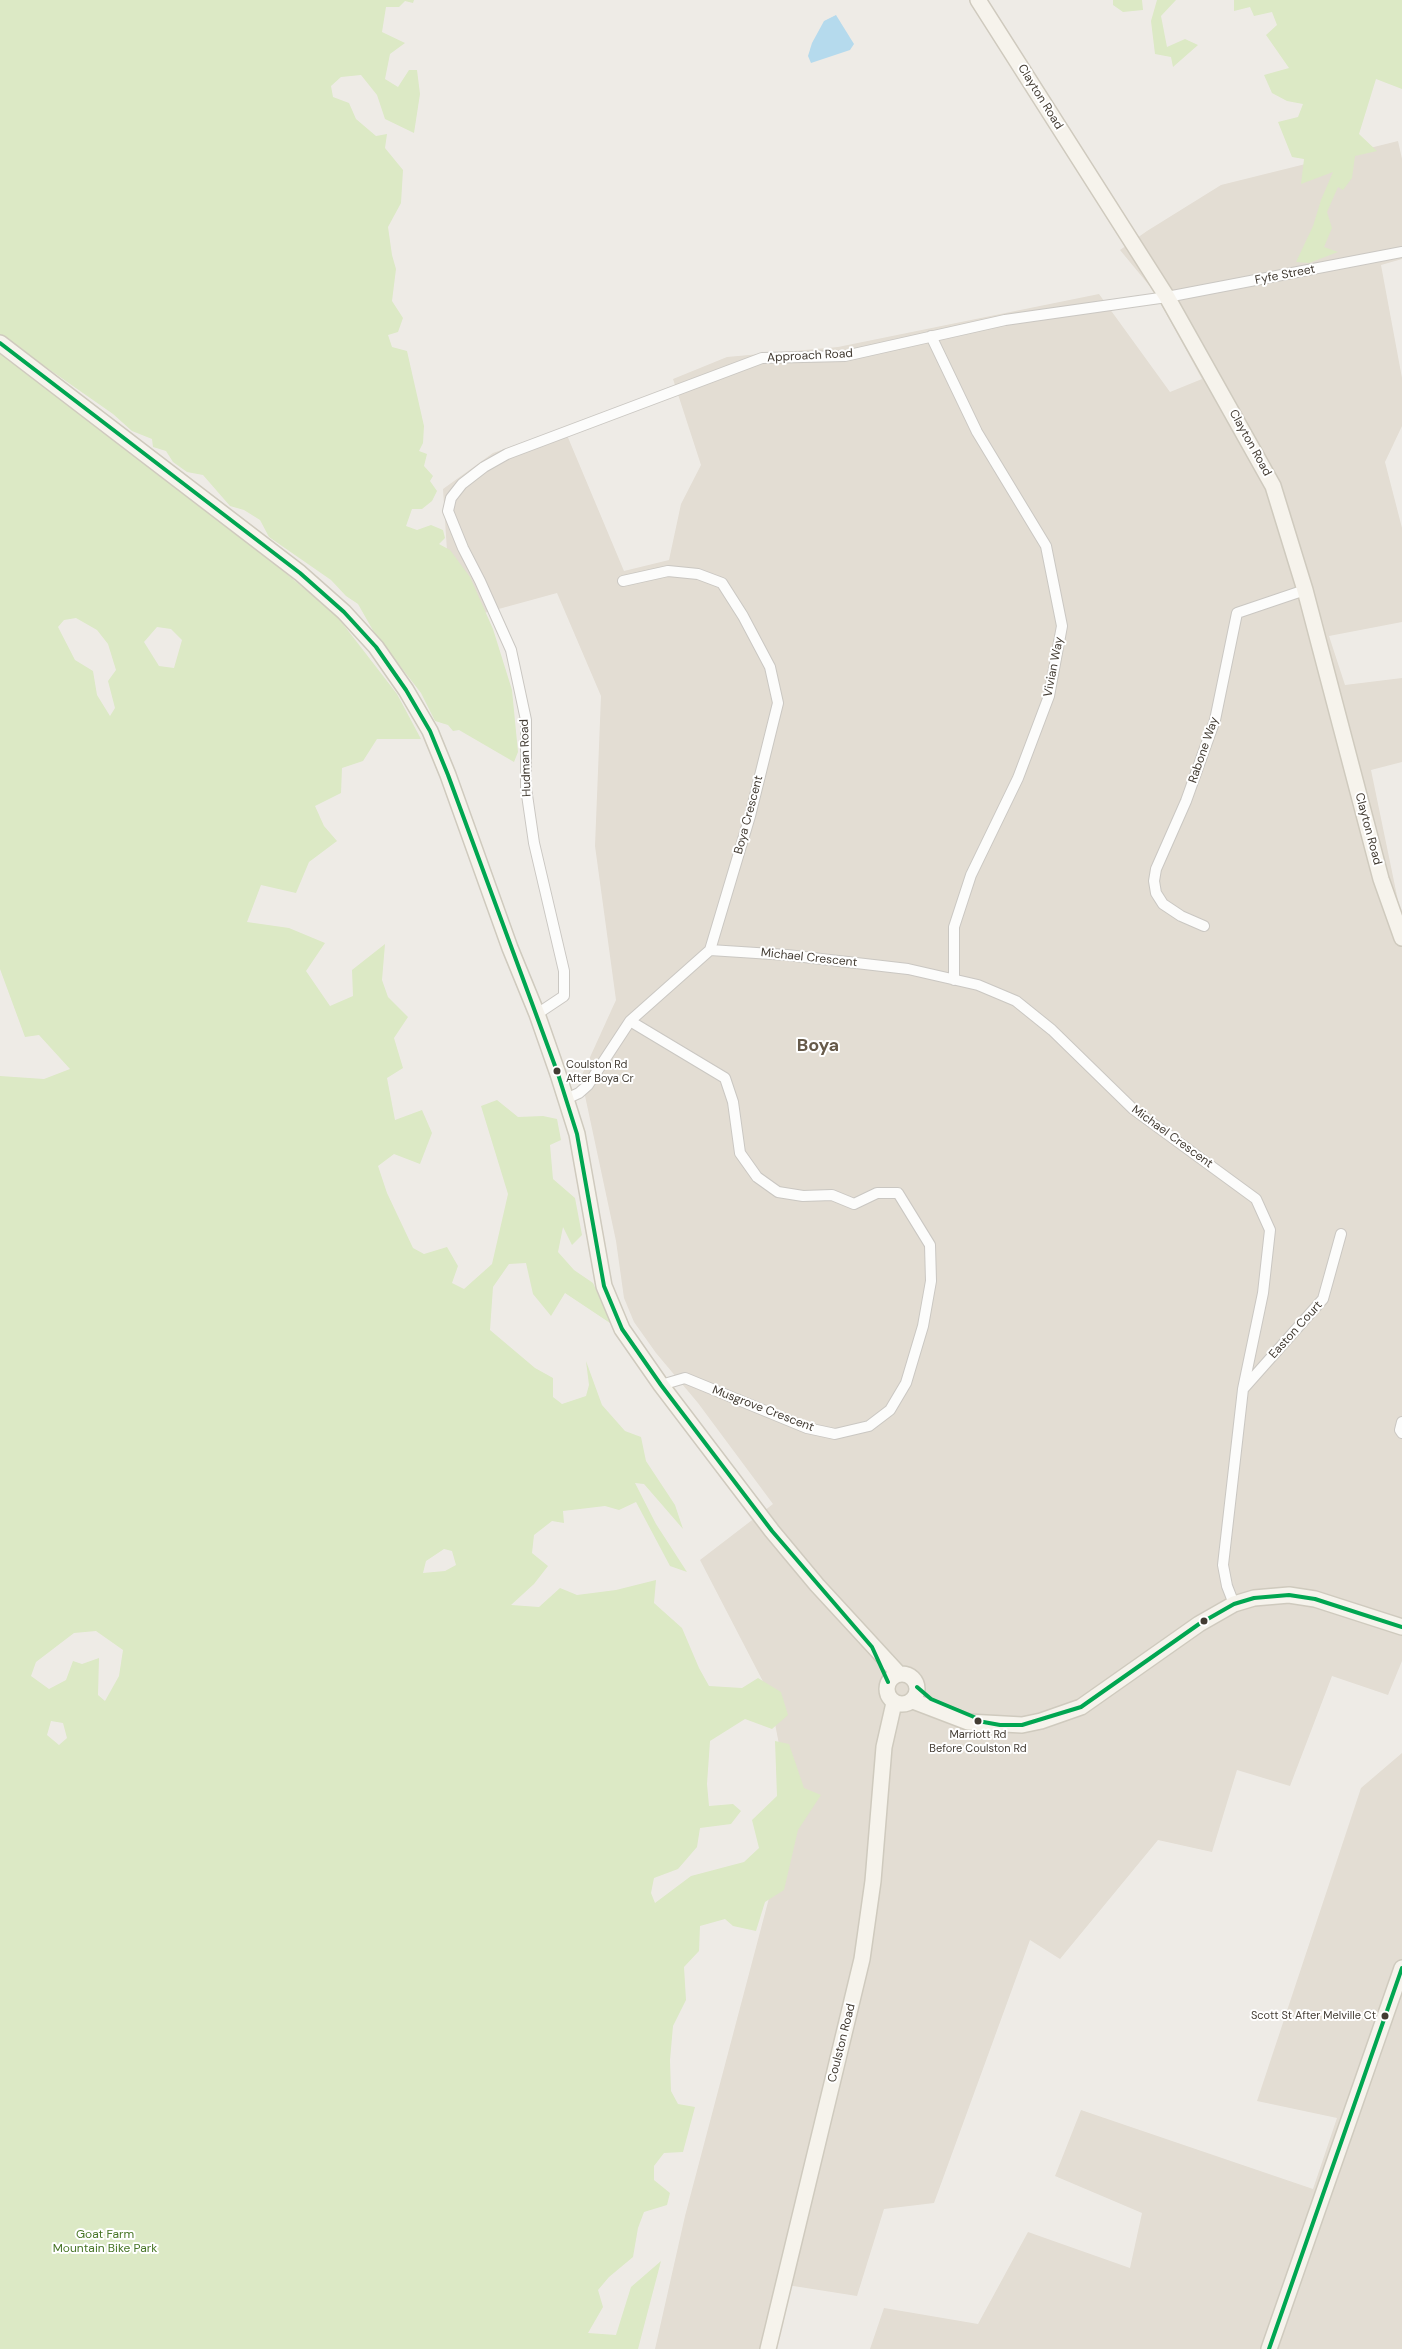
<!DOCTYPE html>
<style>
body{margin:0}
canvas{display:block;background:#eeebe6}
</style>
<canvas width="1402" height="2349"></canvas>
<script>
const g = document.querySelector('canvas').getContext('2d');
g.lineJoin = 'round';
function fillPath(path, color) { g.fillStyle = color; g.fill(path, 'evenodd'); }
const poly = rows => new Path2D(rows.map(r => 'M' + r).join(''));
function stroke(path, color, width, dash) { g.strokeStyle = color; g.lineWidth = width; g.lineCap = dash ? 'butt' : 'round'; g.setLineDash(dash || []); g.stroke(path); }
function label(font, color, halo, rows, align = 'center') {
  g.font = font + ' "DM Sans",sans-serif'; g.lineWidth = 4; g.setLineDash([]); g.textBaseline = 'middle'; g.strokeStyle = halo; g.fillStyle = color; for (const [text, x, y, turn = 0] of rows) {
    g.save(); g.translate(x, y); g.rotate((+turn || 0) * Math.PI / 180); g.textAlign = isNaN(turn) ? turn : align; if (halo) g.strokeText(text, 0, 0); g.fillText(text, 0, 0); g.restore();
  }
}
fillPath(poly([
 [1398,141,1402,159,1402,259,1381,265,1402,378,1402,426,1385,462,1402,528,1402,622,1329,636,1345,685,1402,678,1402,762,1371,770,1402,920,1402,1661,1388,1695,1332,1676,1290,1786,1237,1770,1212,1852,1158,1840,1060,1959,1030,1940,934,2203,884,2209,857,2296,787,2285,772,2349,655,2349,685,2216,792,1811,769,1693,700,1560,773,1504,698,1403,656,1353,634,1322,624,1298,616,1241,581,1077,616,1000,595,846,601,696,557,593,484,613,447,551,443,489,493,453,564,428,624,571,669,560,681,504,701,465,673,379,727,357,838,347,1099,294,1170,392,1202,379,1153,290,1120,250,1147,231,1221,185],
 [1402,1753,1402,2349,870,2349,884,2308,978,2324,1028,2232,1130,2268,1142,2213,1055,2176,1081,2110,1313,2189,1337,2118,1257,2101,1361,1788]
]), '#e3ddd3');
fillPath(poly([
 [0,0,414,0,413,3,405,1,399,7,386,7,382,32,405,43,390,54,385,79,398,87,409,70,417,70,420,94,414,133,385,119,377,95,361,75,341,77,331,86,333,97,349,103,356,119,376,136,387,134,385,148,403,170,401,203,388,227,392,255,396,269,392,301,403,318,398,332,388,335,392,347,407,351,424,426,423,443,419,451,427,454,424,466,433,476,430,481,437,491,432,501,422,509,412,509,406,526,417,530,431,525,443,530,445,538,439,544,450,550,470,577,493,629,512,690,518,752,514,762,459,730,453,731,448,725,435,721,421,693,375,634,358,604,346,596,331,580,269,537,260,520,244,510,230,506,203,475,187,472,173,462,166,451,153,447,152,439,132,431,113,414,0,335],
 [1113,0,1142,0,1143,10,1123,12,1113,5],
 [1157,0,1176,0,1161,16,1167,47,1185,39,1198,45,1173,67,1171,57,1155,54,1151,21],
 [1234,0,1402,0,1402,89,1376,79,1359,134,1377,151,1355,156,1352,178,1343,190,1338,187,1327,212,1332,228,1324,247,1338,252,1309,263,1296,262,1313,226,1321,200,1333,172,1301,184,1304,159,1292,157,1278,122,1298,117,1303,104,1287,101,1272,93,1264,75,1289,68,1266,35,1277,25,1272,12,1254,16,1250,7,1234,11],
 [0,353,199,501,336,615,397,694,421,739,377,739,363,761,342,768,341,793,315,806,324,826,337,841,309,862,296,893,261,885,247,922,289,928,325,943,306,971,330,1006,353,996,352,970,385,944,382,980,388,997,408,1017,394,1038,403,1068,387,1078,395,1120,422,1110,432,1133,420,1164,394,1154,378,1166,387,1193,413,1248,424,1254,447,1247,458,1266,452,1283,464,1289,492,1264,508,1194,481,1106,497,1100,518,1117,543,1116,557,1119,561,1140,550,1145,553,1179,575,1198,582,1235,572,1245,563,1227,558,1252,574,1270,593,1283,613,1325,565,1293,551,1316,533,1294,526,1263,509,1264,493,1287,490,1330,535,1368,553,1378,553,1397,562,1404,586,1396,589,1385,586,1361,602,1405,625,1431,641,1437,646,1461,675,1505,683,1529,644,1484,635,1483,656,1524,687,1572,670,1566,636,1502,619,1510,605,1506,563,1511,564,1523,552,1521,534,1535,532,1553,548,1566,534,1584,511,1605,539,1607,560,1588,577,1595,616,1590,656,1580,654,1603,682,1628,699,1668,709,1686,742,1688,758,1678,781,1692,788,1715,772,1729,745,1719,710,1741,707,1784,709,1806,733,1804,741,1811,731,1824,700,1828,697,1847,678,1869,654,1878,651,1893,655,1903,691,1876,744,1862,759,1848,752,1820,777,1796,775,1741,789,1744,804,1788,821,1795,798,1830,784,1890,765,1902,756,1931,733,1926,725,1919,700,1926,699,1951,684,1967,686,2000,673,2026,670,2060,671,2091,678,2104,695,2107,683,2152,664,2153,654,2166,654,2180,670,2193,667,2205,644,2212,638,2228,633,2257,609,2277,598,2290,603,2307,588,2333,616,2335,631,2287,661,2261,638,2349,0,2349,0,1076,44,1079,70,1069,39,1035,25,1037,0,969],
 [76,618,97,630,108,644,116,670,108,681,115,708,110,716,97,695,93,671,75,660,58,627,64,620],
 [157,627,171,629,182,640,174,668,159,666,144,642],
 [444,1549,452,1551,456,1565,445,1571,423,1573,426,1561],
 [96,1631,123,1650,119,1676,105,1701,98,1695,99,1658,82,1664,73,1661,66,1680,49,1689,31,1676,36,1662,74,1633],
 [51,1721,63,1723,67,1738,59,1745,47,1735]
]), '#dce9c5');
fillPath(poly([
 [836,15,854,44,850,50,811,63,808,56,812,43,824,21]
]), '#b5daed');
const street = poly([
 [931,336,977,432,1046,546,1062,626,1049,696,1018,778,971,875,954,927,954,980],
 [1204,926,1181,916,1163,904,1156,893,1154,881,1156,869,1186,801,1215,720,1237,613,1305,590],
 [710,950,787,955,908,969,978,985,1016,1001,1052,1030,1133,1109,1256,1199,1270,1230,1263,1293,1243,1389,1223,1565,1227,1586,1234,1604],
 [537,1014,564,996,564,971,534,843,526,788,526,720,511,650,480,581,463,548,448,511,451,498,462,484,484,467,507,454,762,358,845,356,1005,320,1167,297,1402,252],
 [630,1021,725,1078,733,1102,740,1153,757,1177,778,1192,803,1196,832,1195,854,1204,877,1193,898,1193,930,1245,931,1281,923,1326,906,1383,890,1410,869,1426,835,1434,807,1428,685,1378,661,1385],
 [566,1099,579,1093,588,1085,630,1021,710,950,750,816,778,703,770,667,743,616,722,583,698,574,668,571,623,581],
 [1244,1388,1323,1299,1341,1234],
 [1402,1422,1400,1430,1402,1433]
]);
const secondary = poly([
 [978,0,1167,297,1273,486,1305,590,1381,879,1402,938],
 [0,343,300,573,344,612,376,647,406,690,430,731,448,775,510,948,537,1014,558,1074,577,1134,604,1286,622,1329,661,1385,772,1531,817,1585,899,1674],
 '887 1689a15 15 0 1 1 30 0a15 15 0 1 1-30 0Z',
 [913,1701,968,1722,1022,1725,1041,1721,1081,1707,1199,1624,1234,1604,1254,1598,1289,1595,1315,1599,1402,1627],
 [768,2349,862,1959,873,1881,884,1747,894,1703],
 [1269,2349,1402,1968]
]);
stroke(street, '#cac7c2', 12);
stroke(secondary, '#cfcabe', 18);
stroke(street, '#fcfcfb', 10);
stroke(secondary, '#f6f3ec', 15);
stroke(poly([
 [0,343,300,573,344,612,376,647,406,690,430,731,448,775,558,1074,577,1134,604,1286,622,1329,661,1385,772,1531,872,1647,888,1682],
 [917,1687,931,1699,974,1717,978,1721,1000,1725,1022,1725,1081,1707,1199,1624,1234,1604,1254,1598,1289,1595,1315,1599,1402,1627],
 [1269,2349,1402,1968]
]), '#00a651', 4);
for (const [x, y, r, color] of [
 [557,1071,4.5,"#433c33"],
 [1204,1621,4.5,"#433c33"],
 [978,1721,4.5,"#433c33"],
 [1385,2016,4.5,"#433c33"]
]) { const dot = new Path2D(); dot.arc(x, y, r, 0, 2 * Math.PI); g.fillStyle = color; g.fill(dot); stroke(dot, '#fff', 2); }
label('11px', '#433c33', '#fff', [
 ["Coulston Rd",566,1065],
 ["After Boya Cr",566,1079],
 ["Marriott Rd",978,1735,"center"],
 ["Before Coulston Rd",978,1749,"center"],
 ["Scott St After Melville Ct",1376,2016,"right"]
], 'left');
label('12px', '#433c33', '#fff', [
 ["Clayton Road",1040,97,58],
 ["Fyfe Street",1285,275,-11],
 ["Approach Road",810,356,-3],
 ["Clayton Road",1250,443,61],
 ["Vivian Way",1054,667,-79],
 ["Rabone Way",1204,750,-71],
 ["Hudman Road",526,758,-92],
 ["Boya Crescent",749,815,-75],
 ["Clayton Road",1368,829,75],
 ["Michael Crescent",809,958,6],
 ["Michael Crescent",1172,1137,36],
 ["Easton Court",1296,1330,-48],
 ["Musgrove Crescent",763,1409,21],
 ["Coulston Road",842,2043,-76]
]);
label('12px', '#477526', '#fff', [
 ["Goat Farm",105,2235],
 ["Mountain Bike Park",105,2249]
]);
label('bold 18px', '#665a4a', '#fff', [
 ["Boya",818,1046]
]);
</script>
